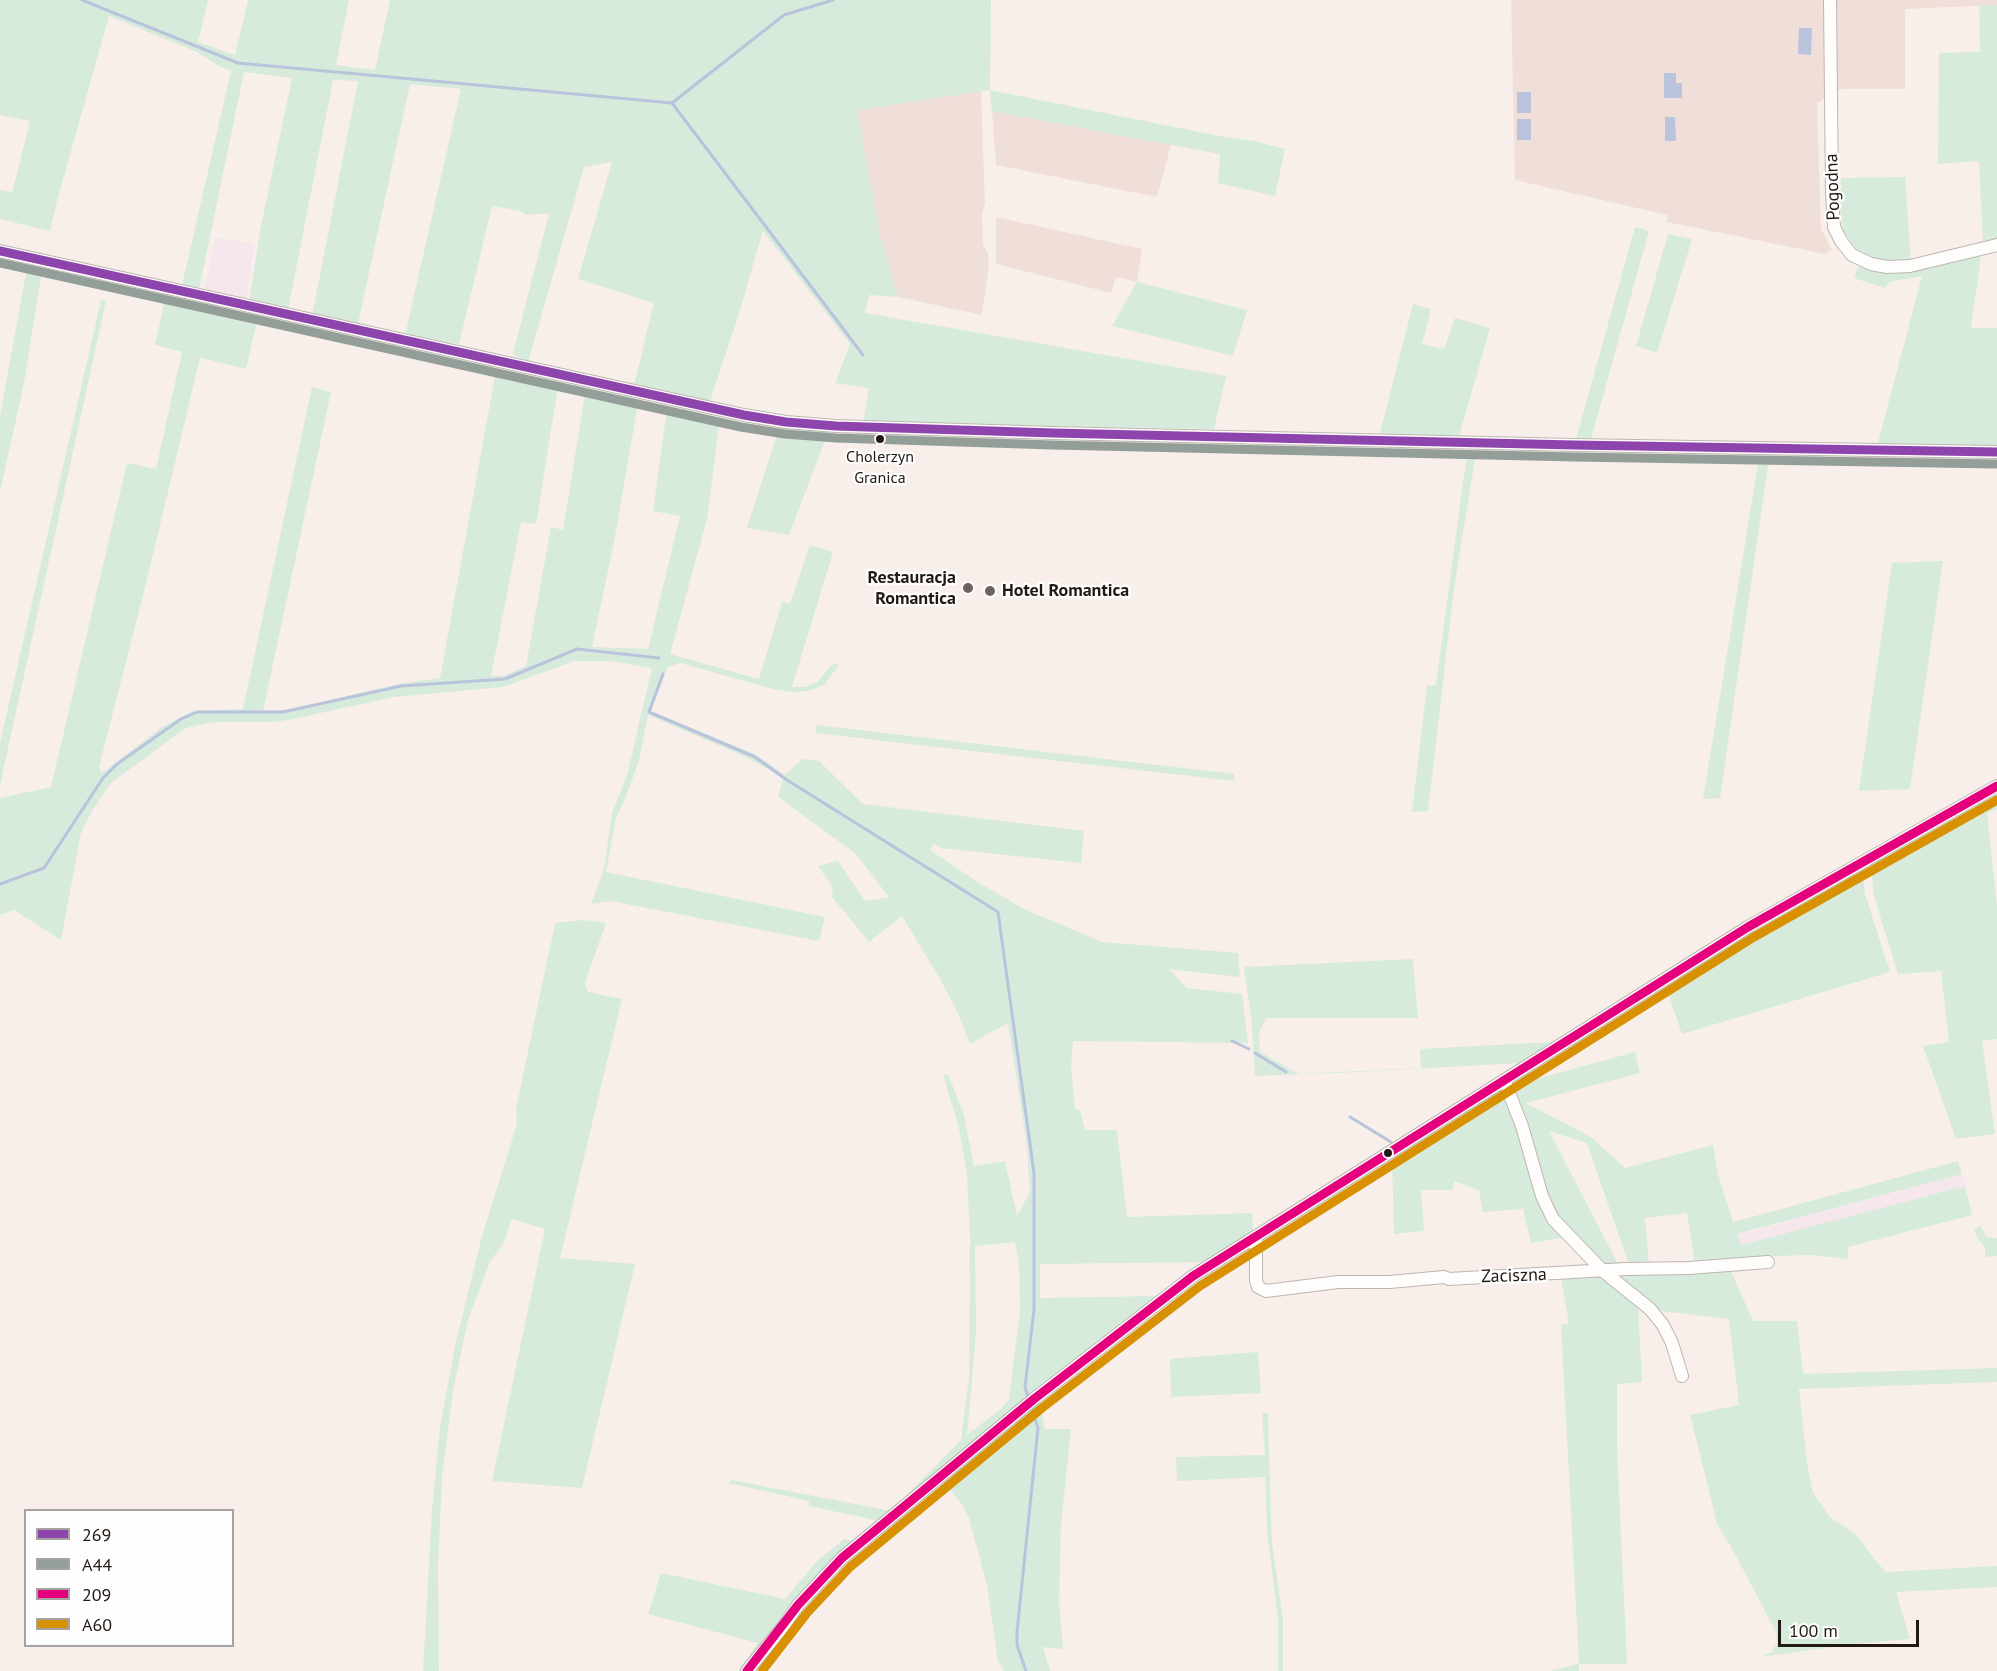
<!DOCTYPE html>
<style>
body{margin:0}
#map{position:relative;width:1997px;height:1671px;overflow:hidden;background:#f8efeb;font-family:"PT Sans",sans-serif}
canvas{display:block}
.legend{position:absolute;left:24px;top:1509px;width:210px;height:138px;box-sizing:border-box;background:#fefefe;border:2px solid #a6a2a0;margin:0;padding:8px 10px;list-style:none;font-size:18px;color:#231914}
.legend li{display:flex;align-items:center;gap:12px;height:30px}
.legend b{width:30px;border:2px solid #a6a2a0}
.scale{position:absolute;left:1778px;top:1620px;width:141px;height:27px;box-sizing:border-box;border:3px solid #231914;border-top:0;padding-left:8px;font-size:18px;line-height:21px;white-space:nowrap;color:#231914;-webkit-text-stroke:4px #fefefe;paint-order:stroke}
</style>
<div id="map">
<canvas width="1997" height="1671"></canvas>
<ul class="legend">
<li><b style="height:8px;background:#8e44ad"></b>269</li>
<li><b style="height:8px;background:#949e99"></b>A44</li>
<li><b style="height:8px;background:#e5007d"></b>209</li>
<li><b style="height:8px;background:#d79103"></b>A60</li>
</ul>
<div class="scale">100 m</div>
</div>
<script>
const g = document.querySelector('canvas').getContext('2d');
g.lineJoin = 'round';
function fillPath(path, color) { g.fillStyle = color; g.fill(path, 'evenodd'); }
const poly = rows => new Path2D(rows.map(r => 'M' + r).join(''));
function stroke(path, color, width, dash) { g.strokeStyle = color; g.lineWidth = width; g.lineCap = dash ? 'butt' : 'round'; g.setLineDash(dash || []); g.stroke(path); }
function label(font, color, halo, rows, align = 'center') {
  g.font = font + ' "PT Sans",sans-serif'; g.lineWidth = 4.5; g.setLineDash([]); g.textBaseline = 'middle'; g.strokeStyle = halo; g.fillStyle = color; for (const [text, x, y, turn = 0] of rows) {
    g.save(); g.translate(x, y); g.rotate((+turn || 0) * Math.PI / 180); g.textAlign = isNaN(turn) ? turn : align; if (halo) g.strokeText(text, 0, 0); g.fillText(text, 0, 0); g.restore();
  }
}
fillPath(poly([
 [215,237,255,244,246,302,204,293],
 [1962,1174,1965,1186,1845,1218,1740,1245,1737,1235]
]), '#f6e7ed');
fillPath(poly([
 [1511,0,1997,0,1997,5,1905,9,1905,89,1841,89,1817,103,1821,229,1832,250,1825,254,1667,222,1667,215,1515,180],
 [981,91,985,203,982,215,983,245,988,253,989,265,982,315,898,297,880,236,857,110],
 [992,111,1171,145,1157,197,996,165],
 [996,217,1142,249,1137,282,1116,277,1111,293,996,264]
]), '#f0dfd9');
fillPath(poly([
 [0,0,208,0,198,42,235,55,248,0,349,0,336,65,375,70,390,0,991,0,990,90,1224,137,1254,141,1285,149,1275,196,1218,183,1220,154,992,111,990,90,857,110,880,236,898,297,869,295,865,313,1226,376,1214,429,863,423,869,388,835,383,850,344,763,231,738,317,710,401,634,385,654,303,578,279,612,162,584,167,528,362,513,354,549,213,526,215,520,211,492,206,459,344,405,335,461,89,410,84,358,323,312,316,358,81,333,80,288,310,249,302,260,231,292,78,244,72,199,290,182,285,231,71,219,66,197,52,109,16,57,201,50,231,0,219,0,190,12,192,30,121,0,115],
 [1979,5,1997,5,1997,240,1983,243,1979,161,1938,164,1939,53,1980,52],
 [1905,177,1911,262,1885,261,1859,252,1843,230,1840,208,1841,178],
 [1635,227,1649,231,1591,439,1576,439],
 [1668,234,1692,239,1657,353,1636,346],
 [1981,256,1971,328,1997,328,1997,447,1878,443,1922,276,1889,282,1885,288,1854,278,1858,267,1887,273,1909,272],
 [27,268,42,270,24,383,0,492,0,416],
 [1137,282,1247,310,1233,356,1112,326],
 [165,299,258,317,246,369,190,355,200,358,144,592,99,767,102,773,162,727,193,711,243,709,312,387,331,392,263,711,286,710,399,684,440,678,496,371,558,387,536,524,521,522,491,676,503,676,526,666,551,527,563,530,585,394,638,404,614,542,592,647,648,649,680,516,653,511,667,409,720,419,707,519,670,654,759,679,782,602,790,604,810,545,833,552,792,687,805,687,817,682,834,663,839,665,824,685,808,691,791,692,773,689,680,663,668,667,651,711,755,754,785,775,802,759,819,761,863,804,1084,831,1081,863,941,848,934,844,930,850,976,881,1026,910,1102,942,1238,953,1240,977,1169,969,1187,988,1242,994,1248,1043,1073,1041,1071,1068,1075,1108,1080,1110,1085,1130,1117,1130,1127,1217,1252,1213,1253,1230,1208,1262,1040,1264,1040,1298,1158,1296,1020,1404,892,1511,880,1521,809,1506,809,1501,728,1483,732,1480,891,1511,961,1440,969,1378,970,1240,967,1173,958,1124,943,1075,948,1074,964,1115,974,1166,1005,1161,1017,1216,1030,1192,1027,1145,1008,1023,970,1044,958,1013,940,979,902,916,869,942,832,897,833,887,818,866,838,861,865,901,889,897,855,853,778,797,783,779,770,770,739,754,648,715,639,760,626,797,616,818,606,872,825,917,819,941,610,901,591,904,604,869,612,813,627,775,652,668,609,661,575,661,503,687,394,697,293,719,274,722,213,722,186,728,111,783,92,811,81,833,61,940,14,910,0,915,0,798,51,787,127,463,156,469,182,352,155,345],
 [1015,1242,1019,1265,1020,1310,1009,1399,1002,1408,967,1435,976,1334,975,1246],
 [101,300,106,301,0,785,0,743],
 [1413,304,1431,309,1422,344,1444,349,1455,318,1490,328,1459,436,1398,435,1380,433],
 [779,428,828,432,789,535,747,528],
 [1467,453,1476,453,1454,588,1428,811,1412,812,1427,685,1436,685],
 [1759,459,1769,459,1720,798,1703,799],
 [1943,561,1910,789,1859,791,1892,563],
 [817,725,1234,774,1234,781,815,733],
 [1997,791,1997,809,1987,813,1997,906,1997,1039,1982,1041,1995,1134,1956,1139,1923,1046,1949,1042,1941,971,1898,974,1874,896,1870,863],
 [1863,868,1865,894,1890,972,1682,1034,1665,984],
 [584,920,606,923,585,983,588,992,622,999,560,1258,635,1264,582,1488,492,1481,545,1229,512,1219,504,1242,490,1262,468,1320,453,1391,442,1477,438,1565,439,1671,423,1671,432,1510,440,1427,456,1342,482,1236,517,1124,516,1109,555,923],
 [1413,959,1418,1018,1266,1018,1259,1033,1260,1052,1299,1074,1421,1068,1420,1049,1551,1042,1520,1063,1338,1073,1255,1076,1252,1023,1244,967],
 [1635,1052,1640,1073,1526,1103,1591,1137,1625,1168,1713,1145,1718,1174,1733,1222,1958,1161,1962,1174,1737,1234,1741,1245,1965,1186,1972,1215,1848,1247,1848,1259,1810,1255,1773,1256,1695,1264,1687,1213,1645,1218,1649,1266,1629,1265,1587,1143,1549,1131,1619,1266,1605,1268,1554,1217,1512,1082,1526,1071,1533,1080],
 [1504,1086,1535,1185,1566,1237,1531,1243,1523,1209,1483,1212,1479,1190,1454,1181,1453,1190,1421,1190,1424,1231,1394,1234,1392,1160,1467,1108],
 [1980,1226,1987,1237,1997,1238,1997,1256,1985,1257,1985,1248,1978,1239,1974,1230],
 [1729,1266,1753,1321,1797,1321,1803,1374,1997,1368,1997,1382,1799,1389,1807,1463,1813,1493,1830,1517,1856,1535,1885,1572,1997,1566,1997,1587,1896,1592,1910,1639,1854,1644,1760,1657,1771,1653,1777,1643,1776,1632,1735,1554,1717,1524,1690,1415,1739,1405,1729,1319,1652,1310,1620,1281,1619,1274],
 [1602,1273,1638,1304,1642,1382,1617,1384,1617,1449,1627,1664,1579,1664,1579,1671,1549,1671,1579,1664,1561,1325,1569,1323,1561,1278],
 [1258,1352,1261,1393,1171,1397,1170,1359],
 [1039,1402,1045,1429,1071,1429,1061,1525,1059,1603,1063,1649,1043,1647,1050,1671,1004,1671,998,1662,987,1585,969,1518,961,1503,944,1482,1028,1409],
 [1262,1413,1268,1413,1272,1544,1283,1618,1283,1671,1278,1671,1278,1618,1267,1532,1265,1477,1177,1481,1176,1457,1265,1455],
 [844,1539,857,1542,741,1671,738,1671,758,1643,648,1614,661,1573,785,1599,817,1561]
]), '#d6ebdc');
fillPath(poly([
 [1799,28,1812,28,1811,55,1798,54],
 [1664,73,1676,73,1676,83,1682,83,1682,98,1664,98],
 [1517,92,1531,92,1531,113,1517,113],
 [1665,117,1675,117,1676,141,1665,141],
 [1517,119,1531,119,1531,140,1517,140]
]), '#b9c3dc');
stroke(poly([
 [82,0,238,63,672,103,784,15,833,0],
 [672,103,863,355],
 [663,674,649,712,755,757,787,780,998,912,1034,1173,1034,1310,1025,1387,1029,1400],
 [0,884,44,868,103,778,117,764,181,719,197,712,283,712,401,686,505,679,577,649,659,658],
 [1232,1041,1249,1049],
 [1255,1053,1286,1072],
 [1350,1117,1391,1142],
 [1026,1671,1017,1645,1017,1632,1038,1428,1031,1406]
]), '#b9c3dc', 3);
const minor = poly([
 [1830,0,1832,194,1834,227,1841,241,1852,255,1871,264,1887,267,1910,266,1997,245],
 [0,251,744,415,786,422,836,426,1053,433,1574,445,1997,452],
 [1504,1080,1522,1126,1542,1196,1553,1219,1603,1271,1650,1309,1663,1325,1672,1343,1682,1376],
 [1256,1237,1256,1281,1258,1287,1266,1291,1338,1282,1390,1282,1444,1277,1449,1279,1626,1269,1689,1268,1768,1262],
 [747,1671,782,1628,798,1605,842,1558,1034,1399,1193,1276,1748,927,1997,786]
]);
stroke(minor, '#beb5b1', 14);
stroke(minor, '#fefdfc', 12);
stroke(poly([
 [0,251,744,415,786,422,836,426,1053,433,1574,445,1997,452]
]), '#8e44ad', 9);
stroke(poly([
 [0,263,741,427,785,434,836,438,1053,445,1574,457,1997,464]
]), '#949e99', 9);
stroke(poly([
 [747,1671,798,1605,842,1558,1034,1399,1193,1276,1748,927,1997,786]
]), '#e5007d', 9);
stroke(poly([
 [762,1671,807,1613,850,1567,1042,1408,1200,1286,1754,937,1997,800]
]), '#d79103', 9);
for (const [x, y, r, color] of [
 [880,439,5,"#231914"],
 [968,588,6,"#6e645f"],
 [990,591,6,"#6e645f"],
 [1388,1153,5,"#231914"]
]) { const dot = new Path2D(); dot.arc(x, y, r, 0, 2 * Math.PI); g.fillStyle = color; g.fill(dot); stroke(dot, '#fefefe', 2); }
label('16px', '#231914', '#fefefe', [
 ["Cholerzyn",880,457],
 ["Granica",880,478]
]);
label('18px', '#231914', '#fefefe', [
 ["Pogodna",1833,187,-92],
 ["Zaciszna",1514,1276,-2]
]);
label('bold 18px', '#231914', '#fefefe', [
 ["Restauracja",956,578],
 ["Romantica",956,599],
 ["Hotel Romantica",1002,591,"left"]
], 'right');
</script>
